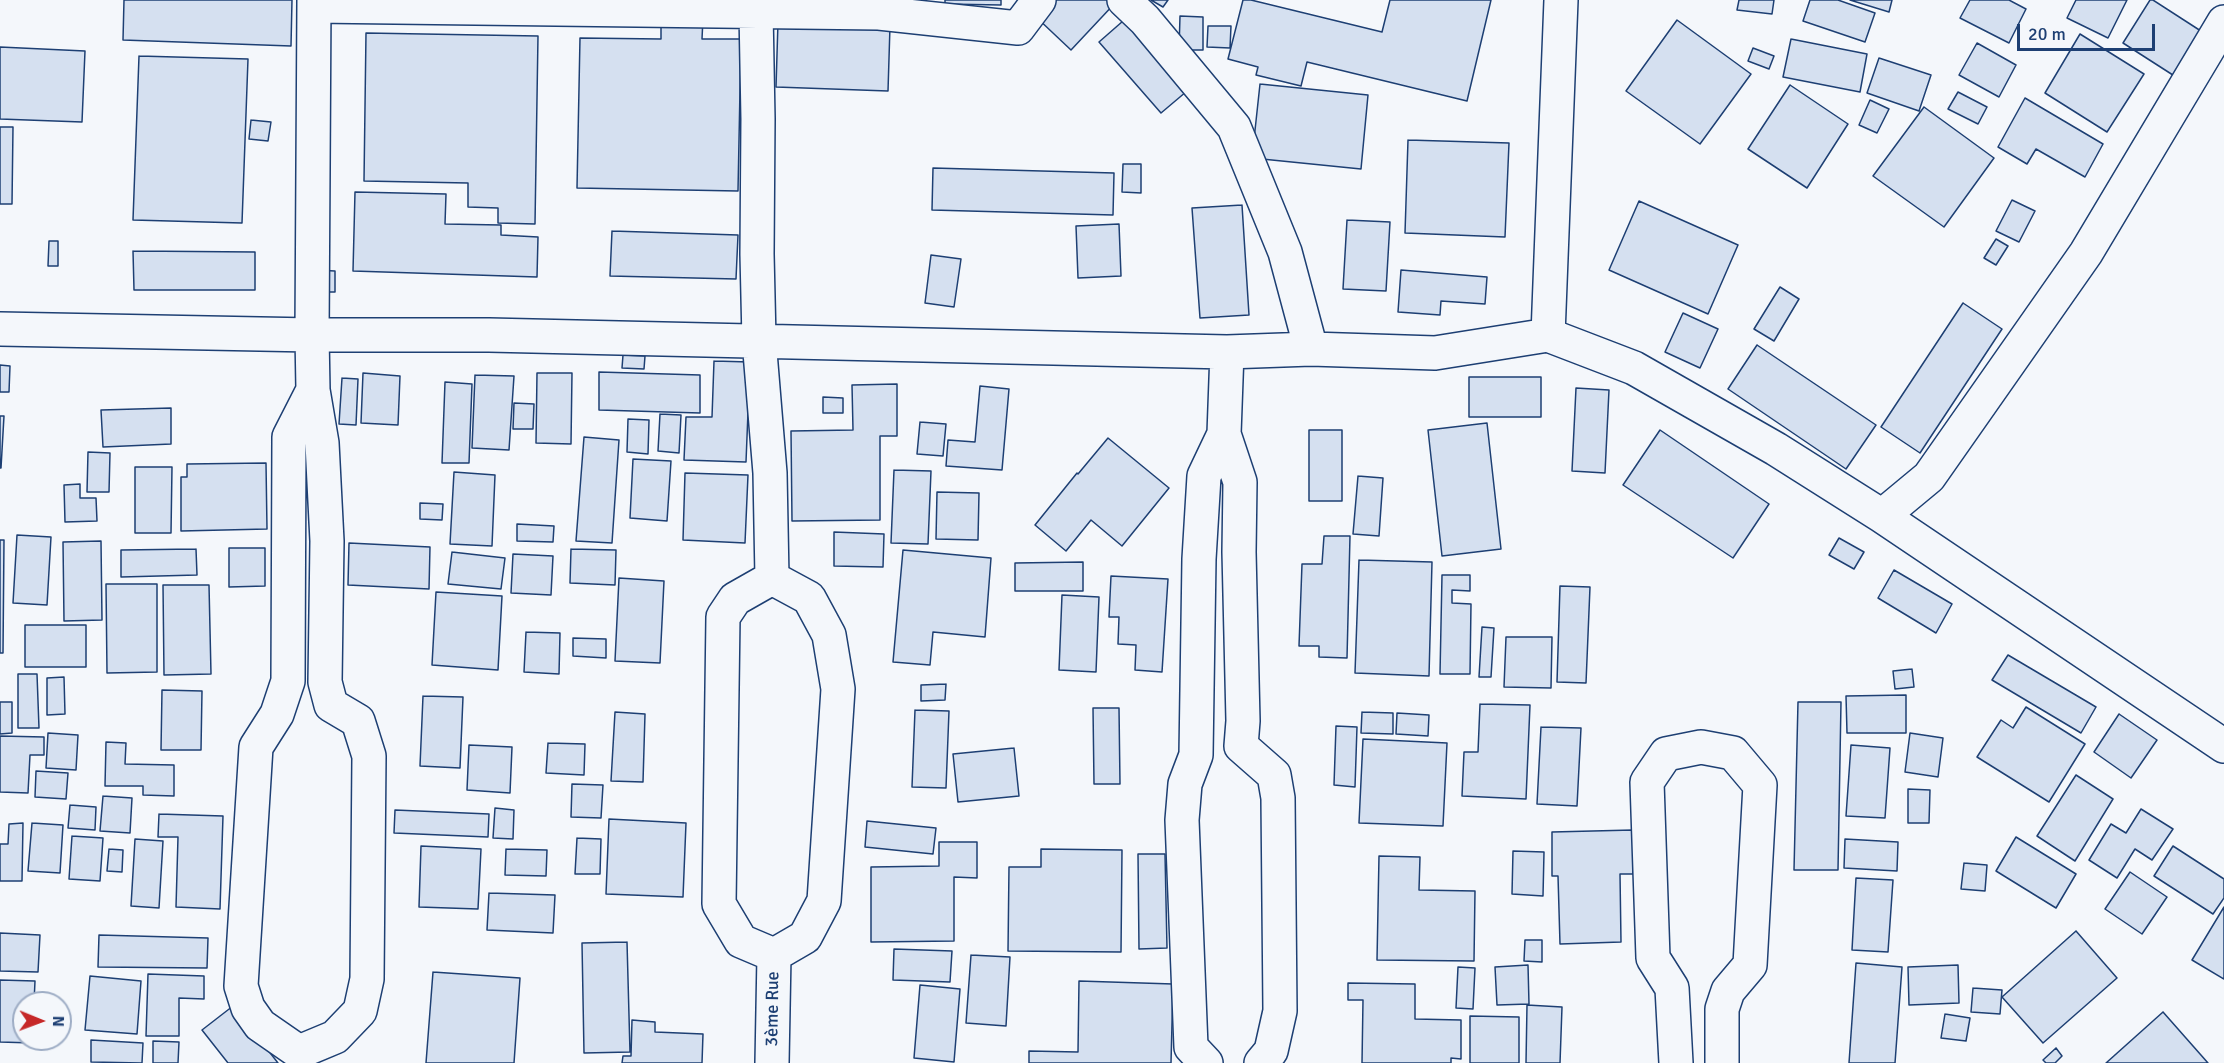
<!DOCTYPE html>
<meta charset="utf-8">
<style>
body{margin:0}
#map{position:relative;width:2224px;height:1063px;overflow:hidden;background:#f4f7fb;font-family:Signika,sans-serif}
canvas{display:block}
.north{position:absolute;left:12px;top:991px;width:60px;height:60px;box-sizing:border-box;background:#f4f7fb;border:2px solid #9eadc5;border-radius:50%;rotate:91deg;font-size:16px;font-weight:700;line-height:24px;text-align:center;color:#1d3f73}
.north::after{content:'';display:block;margin:auto;width:21px;height:27px;background:#c62828;clip-path:polygon(50% 0,100% 100%,50% 72%,0 100%)}
.scale{position:absolute;left:2017px;top:24px;width:138px;height:27px;box-sizing:border-box;border:3px solid #1d3f73;border-top:0;padding-left:8px;font-size:18px;line-height:21px;white-space:nowrap;color:#1d3f73;-webkit-text-stroke:4px #f4f7fb;paint-order:stroke}
</style>
<div id="map">
<canvas width="2224" height="1063"></canvas>
<div class="north">N</div>
<div class="scale">20 m</div>
</div>
<script>
const g = document.querySelector('canvas').getContext('2d');
g.lineJoin = 'round';
function fillPath(path, color) { g.fillStyle = color; g.fill(path, 'evenodd'); }
const poly = rows => new Path2D(rows.map(r => 'M' + r).join(''));
function stroke(path, color, width, dash) { g.strokeStyle = color; g.lineWidth = width; g.lineCap = dash ? 'butt' : 'round'; g.setLineDash(dash || []); g.stroke(path); }
function label(font, color, halo, rows, align = 'center') {
  g.font = font + ' Signika,sans-serif'; g.lineWidth = 4.5; g.setLineDash([]); g.textBaseline = 'middle'; g.strokeStyle = halo; g.fillStyle = color; for (const [text, x, y, turn = 0] of rows) {
    g.save(); g.translate(x, y); g.rotate((+turn || 0) * Math.PI / 180); g.textAlign = isNaN(turn) ? turn : align; if (halo) g.strokeText(text, 0, 0); g.fillText(text, 0, 0); g.restore();
  }
}
const building = poly([
 [124,0,292,0,291,46,123,40,124,0],
 [945,0,1001,0,1001,5,945,4,945,0],
 [1050,0,1114,0,1116,2,1071,50,1035,16,1050,0],
 [1151,0,1168,0,1163,7,1151,0],
 [1243,0,1251,0,1382,32,1390,0,1491,0,1467,101,1307,62,1301,86,1256,75,1258,67,1228,59,1243,0],
 [1739,0,1774,0,1772,14,1737,10,1739,0],
 [1810,0,1838,0,1875,13,1865,42,1803,21,1810,0],
 [1850,0,1892,0,1889,12,1850,0],
 [1970,0,2009,0,2026,9,2009,43,1960,18,1970,0],
 [2076,0,2127,0,2108,38,2067,18,2076,0],
 [2150,0,2153,0,2204,33,2176,77,2123,43,2150,0],
 [1131,14,1193,86,1161,113,1099,42,1131,14],
 [1180,16,1203,17,1203,50,1179,50,1180,16],
 [661,17,703,18,702,39,741,39,738,191,577,188,580,38,661,39,661,17],
 [1677,20,1751,74,1700,144,1626,91,1677,20],
 [778,22,890,26,888,91,776,87,778,22],
 [1208,26,1231,26,1230,48,1207,47,1208,26],
 [366,33,538,36,535,224,498,223,498,208,468,207,468,183,364,181,366,33],
 [2080,34,2144,74,2107,132,2045,93,2080,34],
 [1791,39,1867,54,1860,92,1783,77,1791,39],
 [1977,43,2016,65,1999,97,1959,75,1977,43],
 [0,47,85,51,82,122,0,119,0,47],
 [1753,48,1774,56,1769,69,1748,61,1753,48],
 [139,56,248,59,242,223,133,220,139,56],
 [1879,58,1931,75,1919,111,1867,93,1879,58],
 [1260,84,1368,95,1361,169,1252,158,1260,84],
 [1790,85,1848,124,1807,188,1748,149,1790,85],
 [1958,92,1987,107,1978,124,1948,109,1958,92],
 [2025,98,2103,144,2085,177,2036,149,2027,164,1998,147,2025,98],
 [1870,100,1889,109,1877,133,1859,125,1870,100],
 [1924,107,1994,158,1944,227,1873,176,1924,107],
 [251,120,271,122,268,141,249,139,251,120],
 [0,127,13,127,12,204,0,204,0,127],
 [1408,140,1509,143,1505,237,1405,233,1408,140],
 [1123,164,1141,164,1141,193,1122,192,1123,164],
 [933,168,1114,173,1113,215,932,210,933,168],
 [355,192,446,194,445,224,501,225,501,235,538,237,537,277,353,271,355,192],
 [2012,200,2035,211,2019,242,1996,231,2012,200],
 [1639,201,1738,245,1708,314,1609,270,1639,201],
 [1242,205,1249,315,1200,318,1192,208,1242,205],
 [1347,220,1390,222,1386,291,1343,289,1347,220],
 [1119,224,1121,276,1078,278,1076,226,1119,224],
 [612,231,738,235,736,279,610,276,612,231],
 [1996,239,2008,246,1996,265,1984,258,1996,239],
 [49,241,58,241,58,266,48,266,49,241],
 [133,251,255,252,255,290,134,290,133,251],
 [931,255,961,259,954,307,925,303,931,255],
 [316,270,335,271,335,292,316,292,316,270],
 [1401,270,1487,277,1485,304,1441,301,1440,315,1398,312,1401,270],
 [1780,287,1799,299,1774,341,1754,329,1780,287],
 [1963,303,2002,329,1920,453,1881,427,1963,303],
 [1683,313,1718,329,1700,368,1665,352,1683,313],
 [1757,345,1876,425,1846,469,1728,389,1757,345],
 [623,355,645,356,644,369,622,368,623,355],
 [714,361,750,362,746,462,684,460,686,417,712,417,714,361],
 [0,365,10,366,9,392,0,392,0,365],
 [599,372,700,375,700,413,599,410,599,372],
 [363,373,400,376,398,425,361,423,363,373],
 [537,373,572,373,571,444,536,443,537,373],
 [475,375,514,376,509,450,472,448,475,375],
 [1469,377,1541,377,1541,417,1469,417,1469,377],
 [342,378,358,379,356,425,339,424,342,378],
 [445,382,472,384,469,463,442,463,445,382],
 [897,384,897,436,880,436,880,520,792,521,791,431,853,430,852,385,897,384],
 [980,386,1009,389,1002,470,946,466,948,440,975,442,980,386],
 [1576,388,1609,390,1605,473,1572,471,1576,388],
 [823,397,843,398,843,413,823,413,823,397],
 [514,403,534,404,533,429,513,429,514,403],
 [171,408,171,444,103,447,101,410,171,408],
 [660,414,681,415,679,453,658,451,660,414],
 [0,416,4,416,1,468,0,468,0,416],
 [628,419,649,420,648,454,627,452,628,419],
 [920,422,946,424,943,456,917,454,920,422],
 [1487,423,1501,549,1442,556,1428,430,1487,423],
 [1309,430,1342,430,1342,501,1309,501,1309,430],
 [1660,430,1769,504,1733,558,1623,485,1660,430],
 [584,437,619,440,612,543,576,541,584,437],
 [1108,438,1169,488,1122,546,1091,520,1066,551,1035,525,1077,473,1078,474,1108,438],
 [88,452,110,453,109,492,87,492,88,452],
 [633,459,671,461,667,521,630,518,633,459],
 [266,463,267,529,181,531,181,477,187,477,187,464,266,463],
 [135,467,172,467,171,533,135,533,135,467],
 [894,470,931,471,928,544,891,543,894,470],
 [454,472,495,475,492,546,450,544,454,472],
 [685,473,748,475,745,543,683,540,685,473],
 [1358,476,1383,478,1379,536,1353,534,1358,476],
 [80,484,80,498,96,498,97,521,65,522,64,485,80,484],
 [937,492,979,493,978,540,936,539,937,492],
 [420,503,443,504,442,520,420,519,420,503],
 [517,524,554,526,553,542,517,541,517,524],
 [834,532,884,534,883,567,834,566,834,532],
 [17,535,51,537,47,605,13,603,17,535],
 [1324,536,1350,536,1347,658,1319,657,1319,646,1299,646,1302,564,1322,564,1324,536],
 [1839,538,1864,552,1854,569,1829,555,1839,538],
 [0,540,4,540,3,653,0,653,0,540],
 [101,541,102,620,64,621,63,542,101,541],
 [349,543,430,547,429,589,348,585,349,543],
 [229,548,265,548,265,586,229,587,229,548],
 [196,549,197,575,121,577,121,550,196,549],
 [571,549,616,550,615,585,570,583,571,549],
 [903,550,991,558,985,637,933,632,930,665,893,662,903,550],
 [452,552,505,558,501,589,448,584,452,552],
 [513,554,553,556,551,595,511,593,513,554],
 [1359,560,1432,562,1429,676,1355,673,1359,560],
 [1083,562,1083,591,1015,591,1015,563,1083,562],
 [1894,570,1952,604,1936,633,1878,598,1894,570],
 [1442,575,1470,575,1470,591,1452,590,1452,603,1471,604,1470,674,1440,674,1442,575],
 [1111,576,1168,579,1162,672,1135,670,1136,645,1118,644,1119,617,1109,617,1111,576],
 [619,578,664,581,660,663,615,661,619,578],
 [106,584,157,584,157,672,107,673,106,584],
 [163,585,209,585,211,674,164,675,163,585],
 [1560,586,1590,587,1586,683,1557,682,1560,586],
 [436,592,502,596,498,670,432,665,436,592],
 [1062,595,1099,597,1096,672,1059,670,1062,595],
 [25,625,86,625,86,667,25,667,25,625],
 [1482,627,1494,628,1491,677,1479,677,1482,627],
 [526,632,560,633,559,674,524,672,526,632],
 [1506,637,1552,637,1551,688,1504,687,1506,637],
 [573,638,606,639,606,658,573,656,573,638],
 [2008,655,2096,707,2081,733,1992,680,2008,655],
 [1912,669,1914,687,1895,689,1893,671,1912,669],
 [18,674,37,674,39,728,18,728,18,674],
 [64,677,65,714,47,715,47,678,64,677],
 [946,684,945,700,921,701,921,685,946,684],
 [162,690,202,691,201,750,161,750,162,690],
 [1906,695,1906,733,1847,733,1846,696,1906,695],
 [423,696,463,697,460,768,420,766,423,696],
 [0,702,12,702,12,733,0,734,0,702],
 [1798,702,1841,702,1838,870,1794,870,1798,702],
 [1480,704,1530,705,1526,799,1462,796,1464,752,1478,752,1480,704],
 [2026,707,2085,744,2049,802,1977,757,2001,720,2013,728,2026,707],
 [1093,708,1119,708,1120,784,1094,784,1093,708],
 [915,710,949,711,946,788,912,787,915,710],
 [615,712,645,714,643,782,611,781,615,712],
 [1362,712,1393,713,1393,734,1361,733,1362,712],
 [1397,713,1429,715,1428,736,1396,734,1397,713],
 [2119,714,2157,740,2131,778,2094,752,2119,714],
 [1336,726,1357,727,1355,787,1334,785,1336,726],
 [1541,727,1581,728,1577,806,1537,804,1541,727],
 [48,733,78,735,76,770,46,768,48,733],
 [1910,733,1943,738,1938,777,1905,772,1910,733],
 [0,736,44,737,44,755,30,755,28,793,0,792,0,736],
 [1363,739,1447,743,1443,826,1359,823,1363,739],
 [106,742,126,743,125,764,174,765,174,796,143,795,143,786,105,786,106,742],
 [548,743,585,744,584,775,546,773,548,743],
 [469,745,512,747,510,793,467,790,469,745],
 [1851,745,1890,748,1885,818,1846,816,1851,745],
 [1014,748,1019,796,958,802,953,754,1014,748],
 [36,771,68,773,66,799,35,797,36,771],
 [2076,775,2113,799,2075,861,2037,836,2076,775],
 [572,784,603,785,601,818,571,817,572,784],
 [1908,789,1930,790,1929,823,1908,823,1908,789],
 [103,796,132,798,130,833,100,831,103,796],
 [70,805,96,807,95,830,68,828,70,805],
 [495,808,514,810,513,839,493,838,495,808],
 [2141,809,2173,829,2152,860,2135,849,2117,878,2089,860,2111,824,2126,833,2141,809],
 [395,810,489,814,488,837,394,833,395,810],
 [159,814,223,816,220,909,176,907,178,837,158,837,159,814],
 [609,819,686,823,683,897,606,894,609,819],
 [867,821,936,828,933,854,865,847,867,821],
 [23,823,22,881,0,881,0,844,8,844,9,824,23,823],
 [32,823,63,825,60,873,28,871,32,823],
 [1633,830,1633,874,1620,874,1621,942,1560,944,1558,876,1552,876,1552,832,1633,830],
 [72,836,103,838,100,881,69,879,72,836],
 [2016,837,2076,874,2056,908,1996,871,2016,837],
 [577,838,601,839,600,874,575,874,577,838],
 [135,839,163,841,159,908,131,906,135,839],
 [1845,839,1898,842,1897,871,1844,868,1845,839],
 [939,842,977,842,977,878,954,877,954,941,871,942,871,867,939,866,939,842],
 [421,846,481,849,478,909,419,907,421,846],
 [2173,846,2224,879,2224,898,2213,914,2154,876,2173,846],
 [109,849,123,850,122,872,107,871,109,849],
 [506,849,547,850,546,876,505,875,506,849],
 [1041,849,1122,850,1121,952,1008,951,1009,867,1041,867,1041,849],
 [1513,851,1544,852,1543,896,1512,894,1513,851],
 [1138,854,1165,854,1167,948,1139,949,1138,854],
 [1379,856,1420,857,1419,890,1475,891,1474,961,1377,960,1379,856],
 [1964,863,1987,865,1985,891,1961,889,1964,863],
 [2130,872,2167,897,2142,934,2105,909,2130,872],
 [1856,878,1893,880,1888,952,1852,950,1856,878],
 [489,893,555,895,553,933,487,930,489,893],
 [2224,907,2224,979,2192,960,2224,907],
 [2076,931,2117,978,2043,1043,2002,997,2076,931],
 [0,933,40,935,38,972,0,971,0,933],
 [99,935,208,938,207,968,98,967,99,935],
 [1525,940,1542,940,1542,962,1524,961,1525,940],
 [627,942,630,1052,584,1053,582,943,627,942],
 [894,949,952,951,950,982,893,980,894,949],
 [971,955,1010,957,1006,1026,966,1023,971,955],
 [1856,963,1902,967,1895,1063,1849,1063,1856,963],
 [1528,965,1529,1004,1497,1005,1495,967,1528,965],
 [1958,965,1959,1003,1909,1005,1908,967,1958,965],
 [1458,967,1475,968,1473,1009,1456,1008,1458,967],
 [433,972,520,978,514,1063,426,1063,433,972],
 [148,974,204,976,204,999,179,998,179,1036,146,1036,148,974],
 [90,976,141,981,137,1034,85,1030,90,976],
 [0,980,35,981,34,1003,24,1003,24,1039,33,1039,33,1043,0,1042,0,980],
 [1079,981,1173,984,1171,1063,1029,1063,1029,1051,1078,1052,1079,981],
 [1348,983,1415,984,1415,1019,1461,1020,1461,1059,1451,1058,1451,1063,1362,1063,1363,1000,1348,1000,1348,983],
 [920,985,960,989,954,1062,914,1058,920,985],
 [1973,988,2002,990,2000,1014,1971,1012,1973,988],
 [1527,1005,1562,1007,1560,1063,1526,1063,1527,1005],
 [233,1006,260,1040,278,1063,228,1063,202,1030,233,1006],
 [2163,1012,2208,1063,2106,1063,2163,1012],
 [1945,1014,1970,1018,1966,1041,1941,1038,1945,1014],
 [1470,1016,1519,1017,1519,1063,1470,1063,1470,1016],
 [632,1020,655,1022,655,1032,703,1034,702,1063,622,1063,623,1056,631,1056,632,1020],
 [91,1040,143,1043,142,1063,91,1062,91,1040],
 [153,1041,179,1042,178,1063,153,1063,153,1041],
 [2056,1048,2062,1056,2055,1063,2046,1063,2043,1060,2056,1048]
]);
fillPath(building, '#d5e0f0');
stroke(building, '#1d3f73', 1.5);
const minor = poly([
 [1124,0,1145,20,1234,127,1285,252,1311,349],
 [314,6,879,13,1018,28,1039,0],
 [756,11,758,119,757,254,759,340,770,473,772,578],
 [0,329,312,335,489,335,1227,352,1311,349,1435,353,1548,335,1634,368,1776,449,1882,516,2224,746],
 [1548,335,1561,0],
 [1227,352,1224,434,1240,482,1239,552,1243,721,1241,746,1274,775,1278,798,1280,1011,1271,1051,1261,1063],
 [1882,516,1929,477,2086,253,2224,22],
 [772,578,809,598,829,635,838,689,824,901,805,937,774,955,741,941,719,904,723,617,735,599,772,578],
 [299,1052,335,1037,360,1011,367,979,369,756,358,721,331,705,325,682,327,541,322,443,313,390,312,335,314,0],
 [299,1052,260,1025,248,1008,241,986,256,747,277,714,288,681,289,437,313,390],
 [772,1063,774,955],
 [1206,1063,1191,1047,1182,820,1185,784,1196,755,1199,559,1204,476,1224,434],
 [1676,1063,1672,988,1653,958,1647,782,1666,754,1701,747,1733,753,1760,785,1750,965,1728,991,1722,1009,1722,1063]
]);
stroke(minor, '#1d3f73', 36);
stroke(minor, '#f4f7fb', 33);
label('18px', '#1d3f73', '#f4f7fb', [
 ["3ème Rue",773,1009,-89]
]);
</script>
